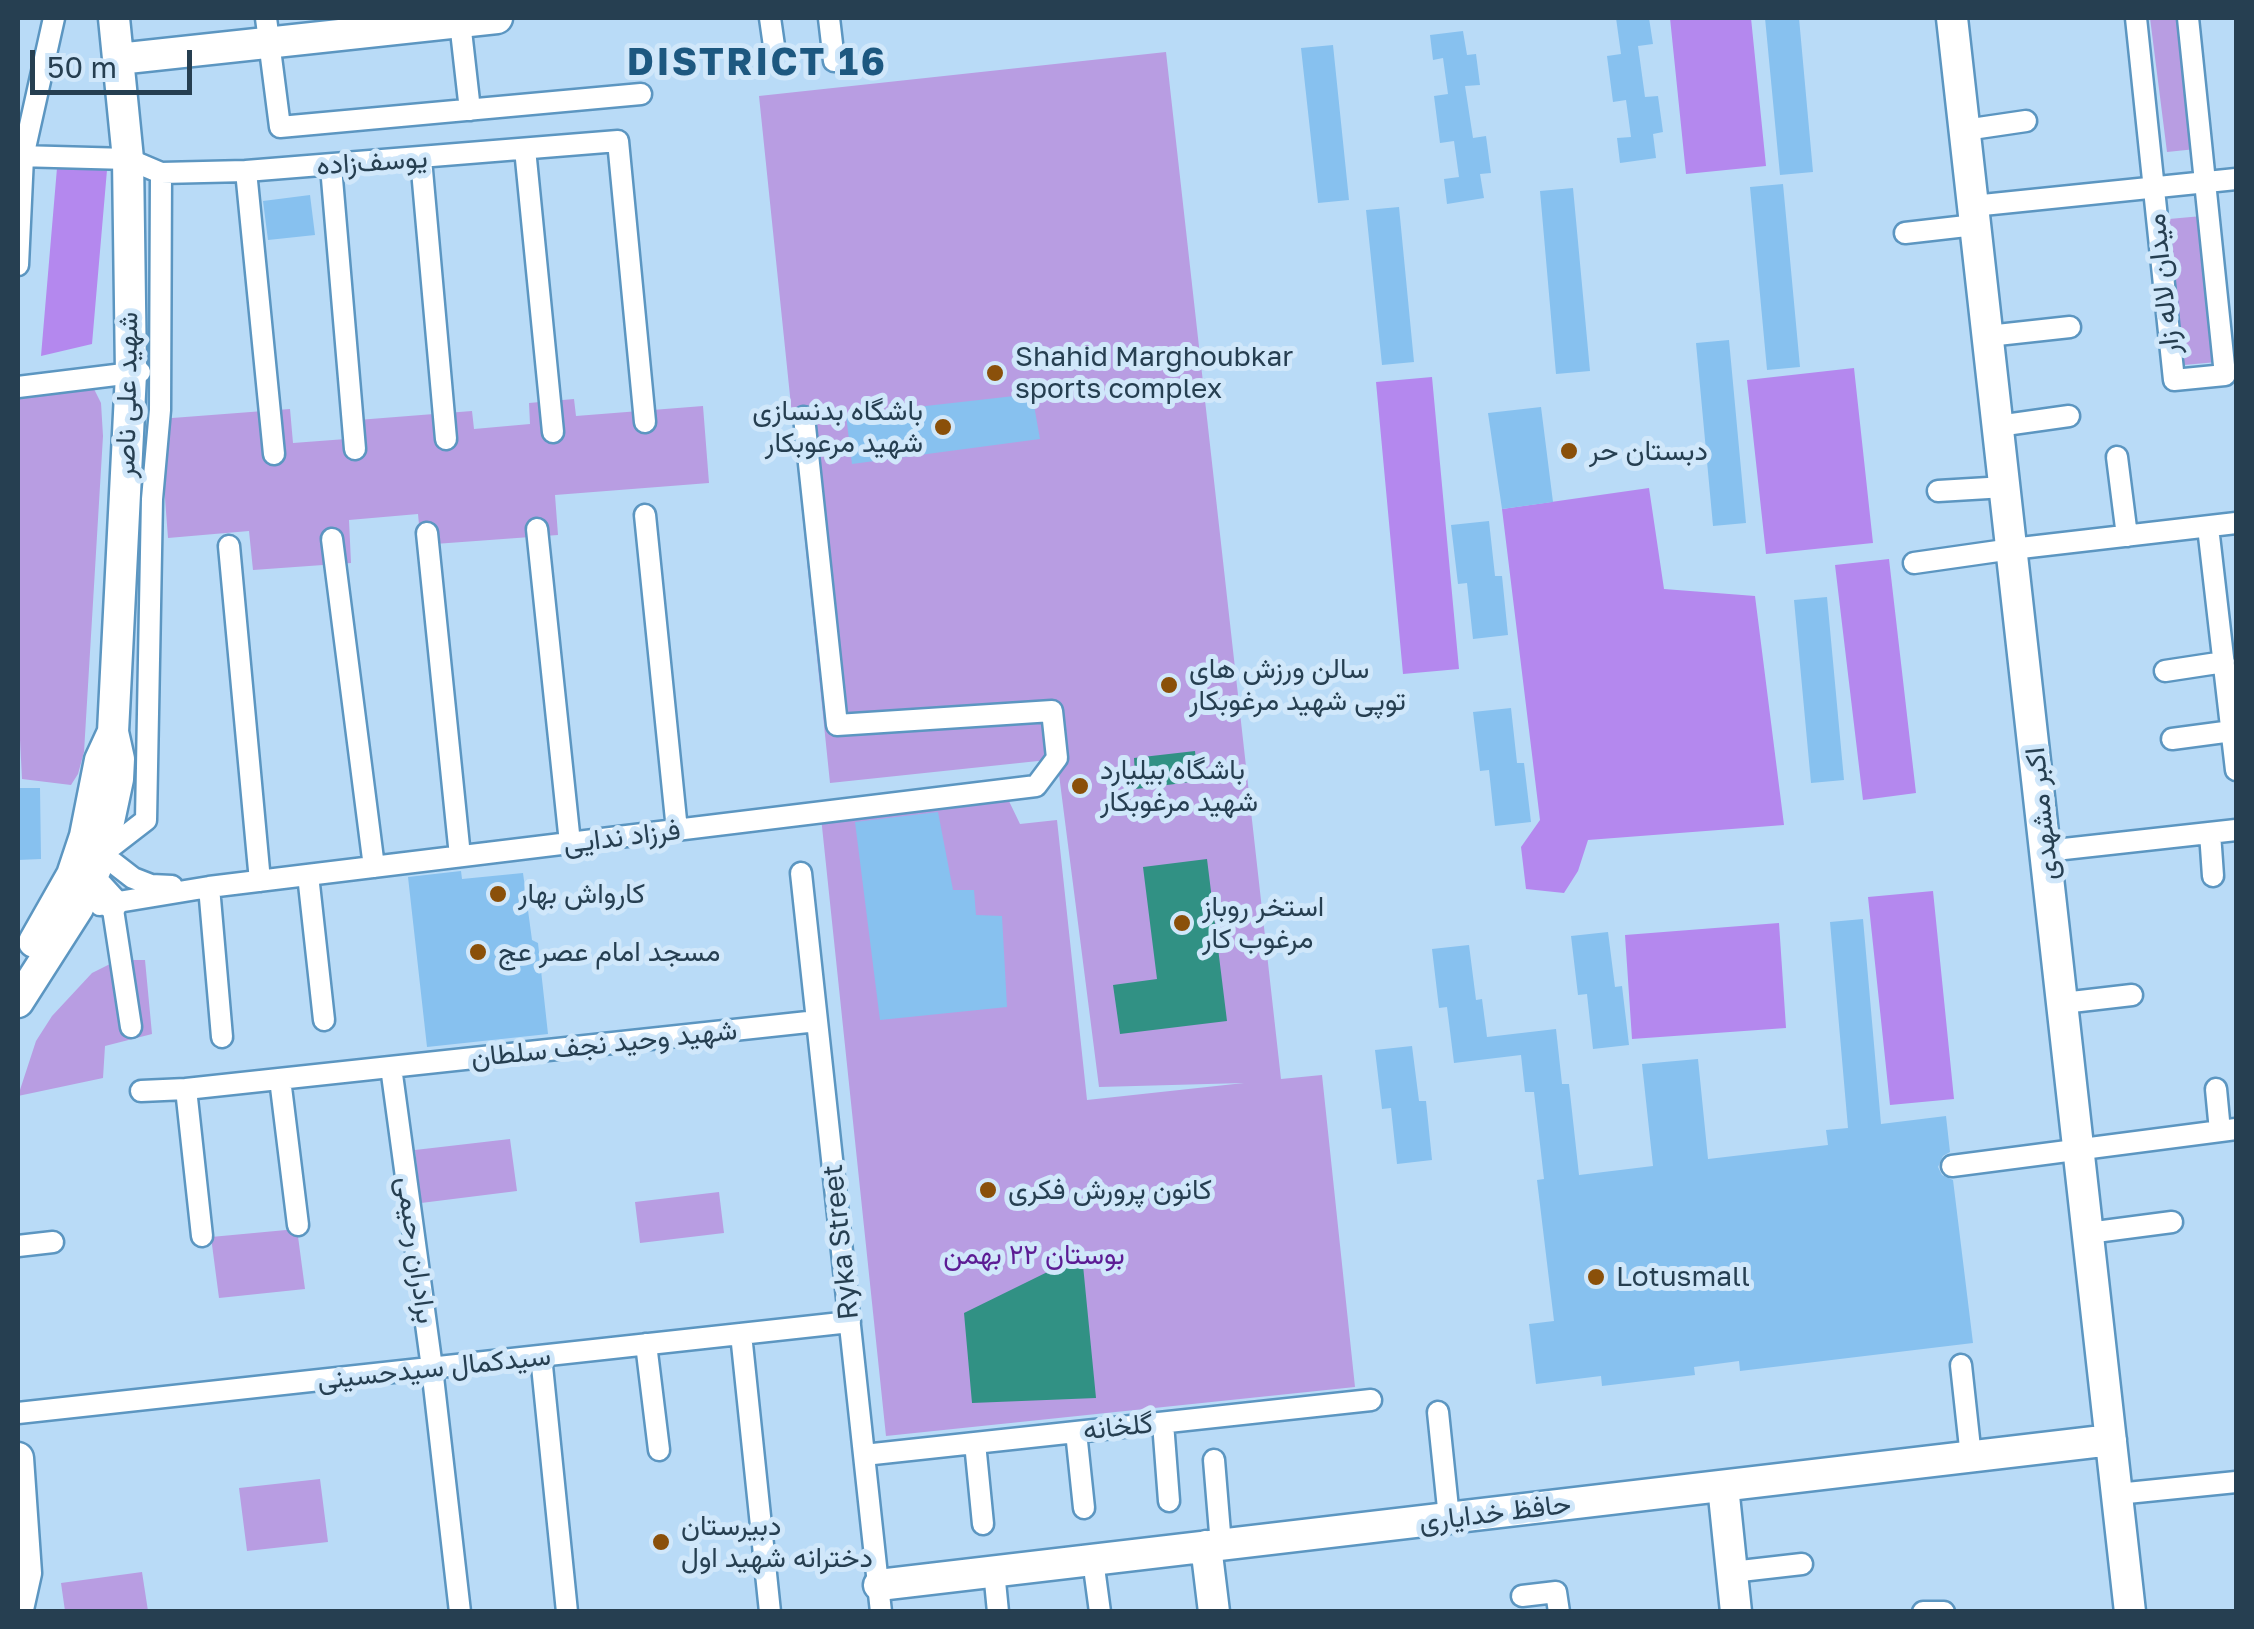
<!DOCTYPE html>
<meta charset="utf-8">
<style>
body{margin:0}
#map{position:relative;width:2254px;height:1629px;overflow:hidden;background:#b9dbf7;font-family:"Golos Text",sans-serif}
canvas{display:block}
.frame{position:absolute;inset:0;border:20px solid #263f51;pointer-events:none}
.scale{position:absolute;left:30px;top:50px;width:162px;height:45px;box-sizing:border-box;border:5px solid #263f51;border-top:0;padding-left:12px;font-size:30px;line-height:35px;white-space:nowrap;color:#263f51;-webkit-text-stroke:8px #d0e7fa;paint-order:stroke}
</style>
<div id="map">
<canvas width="2254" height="1629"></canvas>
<div class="frame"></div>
<div class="scale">50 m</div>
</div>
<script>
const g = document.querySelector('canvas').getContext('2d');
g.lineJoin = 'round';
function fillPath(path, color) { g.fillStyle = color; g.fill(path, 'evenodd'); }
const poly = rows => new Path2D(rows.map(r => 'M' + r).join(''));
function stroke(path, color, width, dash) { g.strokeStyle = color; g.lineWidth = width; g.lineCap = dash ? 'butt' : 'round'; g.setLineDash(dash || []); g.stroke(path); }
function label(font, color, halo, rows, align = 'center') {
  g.font = font + ' "Golos Text",Vazirmatn,sans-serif'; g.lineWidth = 10; g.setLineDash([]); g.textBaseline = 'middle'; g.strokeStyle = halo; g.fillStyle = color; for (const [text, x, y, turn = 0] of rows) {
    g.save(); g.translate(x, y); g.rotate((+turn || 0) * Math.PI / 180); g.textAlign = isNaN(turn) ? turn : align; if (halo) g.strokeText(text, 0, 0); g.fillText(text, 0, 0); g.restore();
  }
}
fillPath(poly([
 [2150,18,2180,18,2196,149,2167,152],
 [1166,52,1281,1079,1322,1075,1355,1387,886,1436,821,817,1007,797,1020,824,1057,820,1087,1100,1244,1083,1099,1087,1057,759,830,783,759,96],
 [2202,216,2217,362,2184,365,2169,219],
 [93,387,101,403,103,436,84,752,78,774,71,785,22,779,18,701,18,397],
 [574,399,576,416,703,406,709,483,555,495,558,535,421,545,418,514,349,520,351,563,253,570,249,531,168,538,159,419,290,409,293,443,346,439,345,421,472,411,474,429,530,424,529,403],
 [118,960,145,960,152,1034,105,1046,103,1078,18,1096,36,1041,52,1016,92,973],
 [510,1139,517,1191,421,1203,415,1150],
 [719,1192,724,1233,640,1243,635,1202],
 [297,1229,305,1289,219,1298,211,1237],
 [320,1479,328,1542,247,1551,239,1488],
 [142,1572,148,1611,65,1611,61,1583]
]), '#b89de2');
fillPath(poly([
 [1670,18,1751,18,1766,166,1686,174],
 [57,168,107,170,92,344,41,356],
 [1854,368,1873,543,1766,554,1747,380],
 [1432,377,1459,669,1403,674,1376,382],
 [1649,488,1664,589,1755,596,1784,825,1588,840,1578,871,1564,893,1526,889,1521,847,1540,820,1502,509],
 [1889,559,1916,793,1863,800,1835,565],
 [1933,891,1954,1099,1890,1105,1868,897],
 [1779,923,1786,1028,1632,1039,1625,935]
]), '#b488ee');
fillPath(poly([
 [1195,751,1198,781,1136,789,1134,758],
 [1207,859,1227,1021,1120,1034,1113,985,1157,979,1143,867],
 [1082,1255,1096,1398,972,1403,964,1313]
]), '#319184');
fillPath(poly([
 [1616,18,1649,18,1653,44,1638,46,1645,97,1658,96,1663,132,1653,134,1656,158,1620,163,1617,138,1631,137,1626,100,1613,102,1607,56,1621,54],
 [1765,18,1799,18,1813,172,1780,175],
 [1463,31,1467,55,1476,54,1480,85,1465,86,1473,138,1486,136,1491,173,1480,174,1484,198,1447,204,1444,179,1459,177,1454,141,1440,143,1434,96,1448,94,1443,58,1433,60,1430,35],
 [1333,45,1349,200,1318,203,1301,48],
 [1783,184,1800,367,1767,370,1750,187],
 [1573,188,1590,371,1556,374,1540,191],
 [310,195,315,235,268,240,263,201],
 [1399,207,1414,362,1382,365,1366,210],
 [1729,340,1746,523,1713,526,1696,343],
 [1032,394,1040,439,852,464,846,415],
 [1541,407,1553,502,1502,509,1488,413],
 [1489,521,1495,576,1502,576,1508,635,1473,639,1467,583,1458,584,1451,525],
 [1827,597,1844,780,1811,783,1794,600],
 [1511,708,1517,763,1524,763,1531,822,1495,826,1489,770,1480,771,1473,712],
 [18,788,40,788,41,859,18,860],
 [938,812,953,890,974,890,976,915,1002,916,1007,1007,880,1020,855,822],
 [461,871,462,879,523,873,532,940,538,943,548,1034,427,1047,408,877],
 [1863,919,1881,1124,1946,1116,1950,1152,1943,1156,1938,1167,1942,1175,1953,1180,1973,1343,1740,1371,1739,1361,1694,1367,1695,1375,1602,1386,1601,1376,1536,1384,1529,1324,1554,1321,1537,1180,1544,1179,1534,1092,1525,1092,1521,1055,1454,1063,1447,1007,1439,1008,1432,949,1469,945,1476,1000,1482,999,1487,1037,1556,1029,1562,1084,1569,1084,1579,1175,1653,1166,1642,1064,1698,1059,1708,1159,1828,1145,1826,1130,1848,1128,1830,922],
 [1608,932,1615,987,1622,986,1629,1045,1593,1049,1587,994,1578,995,1571,936],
 [1412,1046,1419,1101,1426,1101,1432,1160,1397,1164,1391,1108,1382,1109,1375,1050]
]), '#87c1ef');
const street = poly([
 [266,18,280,127,641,94],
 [770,18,774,46],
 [829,18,834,61],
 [2136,18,2174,380,2225,375,2188,18],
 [460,22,470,110],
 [1965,130,2026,121],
 [525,149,553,432],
 [18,156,128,159,161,173,246,171,618,141,645,422],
 [421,159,446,439],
 [331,167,355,449],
 [246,171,274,454],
 [161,173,160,410,152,499,146,820,102,854,133,878,151,885,172,886],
 [1973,206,2236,179],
 [1905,233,1975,225],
 [18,265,23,157,54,18],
 [1988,336,2070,327],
 [18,387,140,372],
 [1998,426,2069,416],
 [2117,457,2127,536],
 [1938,491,2005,487],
 [645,515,677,830],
 [2208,527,2236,770],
 [537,529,570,843],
 [427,533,460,856],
 [332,539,374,867],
 [229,546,260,881],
 [1914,563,2012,549,2236,523],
 [2165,671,2224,662],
 [2172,739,2232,731],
 [2210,833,2213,876],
 [2046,851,2236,830],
 [801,873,881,1612],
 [308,875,324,1020],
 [209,887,222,1037],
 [112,903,131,1027],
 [100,905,209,887,1036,786,1057,758,1052,711,837,725,804,417],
 [2063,1003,2132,995],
 [391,1067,432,1368,460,1612],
 [280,1079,298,1225],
 [186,1089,202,1236],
 [2216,1089,2220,1131],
 [141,1091,186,1089,817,1021],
 [1952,1166,2236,1129],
 [2088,1233,2172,1222],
 [18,1246,53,1242],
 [741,1334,770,1612],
 [646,1344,659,1450],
 [541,1356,567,1612],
 [1961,1365,1971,1457],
 [1438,1412,1449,1518],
 [18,1413,850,1322],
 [1163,1423,1169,1501],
 [1076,1432,1084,1508],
 [975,1443,983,1524],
 [864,1455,1371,1400],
 [1214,1460,1221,1545],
 [2117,1494,2236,1482],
 [1093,1560,1100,1612],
 [994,1571,998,1612],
 [1732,1572,1802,1564],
 [1522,1596,1556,1592,1559,1612],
 [1923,1612,1944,1612]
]);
const secondary = poly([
 [1952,18,2130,1612],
 [118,59,497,18],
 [75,876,91,880,112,903],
 [34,942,72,875,85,836,100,760,112,734],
 [18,1002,78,908,91,880,102,854,118,779,119,759,113,732,131,374,128,159,114,18],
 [18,1458,26,1573,18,1609],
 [1723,1486,1736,1612],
 [1206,1546,1214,1612],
 [879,1585,2111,1440]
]);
stroke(street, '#5c96c1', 25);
stroke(secondary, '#5c96c1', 35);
stroke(street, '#fff', 20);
stroke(secondary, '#fff', 30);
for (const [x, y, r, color] of [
 [995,373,10,"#8a500a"],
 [943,427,10,"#8a500a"],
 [1569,451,10,"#8a500a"],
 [1169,685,10,"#8a500a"],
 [1080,786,10,"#8a500a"],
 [498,894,10,"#8a500a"],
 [1182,923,10,"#8a500a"],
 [478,952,10,"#8a500a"],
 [988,1190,10,"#8a500a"],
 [1596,1277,10,"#8a500a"],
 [661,1542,10,"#8a500a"]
]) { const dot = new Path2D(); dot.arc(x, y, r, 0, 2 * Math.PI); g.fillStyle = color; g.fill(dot); stroke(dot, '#d0e7fa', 4); }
label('28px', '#263f51', '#d0e7fa', [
 ["یوسف‌زاده",372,162,-4],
 ["میدان لاله زار",2163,284,-96],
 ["شهید علی ناصر",127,395,-89],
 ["اکبر مشهدی",2042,814,-96],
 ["فرزاد ندایی",622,837,-7],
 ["شهید وحید نجف سلطان",604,1044,-6],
 ["Ryka Street",841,1242,-96],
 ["برادران رحیمی",416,1250,82],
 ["سیدکمال سیدحسینی",434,1368,-6],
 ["گلخانه",1118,1427,-6],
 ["حافظ خدایاری",1495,1513,-7]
]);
label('28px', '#263f51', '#d0e7fa', [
 ["Shahid Marghoubkar",1015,357],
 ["sports complex",1015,389],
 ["باشگاه بدنسازی",923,411,"right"],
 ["شهید مرعوبکار",923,443,"right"],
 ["دبستان حر",1589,451],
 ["سالن ورزش های",1189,669],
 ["توپی شهید مرغوبکار",1189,701],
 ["باشگاه بیلیارد",1100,770],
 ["شهید مرغوبکار",1100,802],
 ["کارواش بهار",518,894],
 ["استخر روباز",1202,907],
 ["مرغوب کار",1202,939],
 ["مسجد امام عصر عج",498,952],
 ["کانون پرورش فکری",1008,1190],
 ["Lotusmall",1616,1277],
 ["دبيرستان",681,1526],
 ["دخترانه شهید اول",681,1558]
], 'left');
label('28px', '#5c1c94', '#d0e7fa', [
 ["بوستان ۲۲ بهمن",1034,1255]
]);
g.letterSpacing = '2.5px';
label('bold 38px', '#1d5880', '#d0e7fa', [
 ["DISTRICT 16",757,63]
]);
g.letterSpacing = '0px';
</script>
